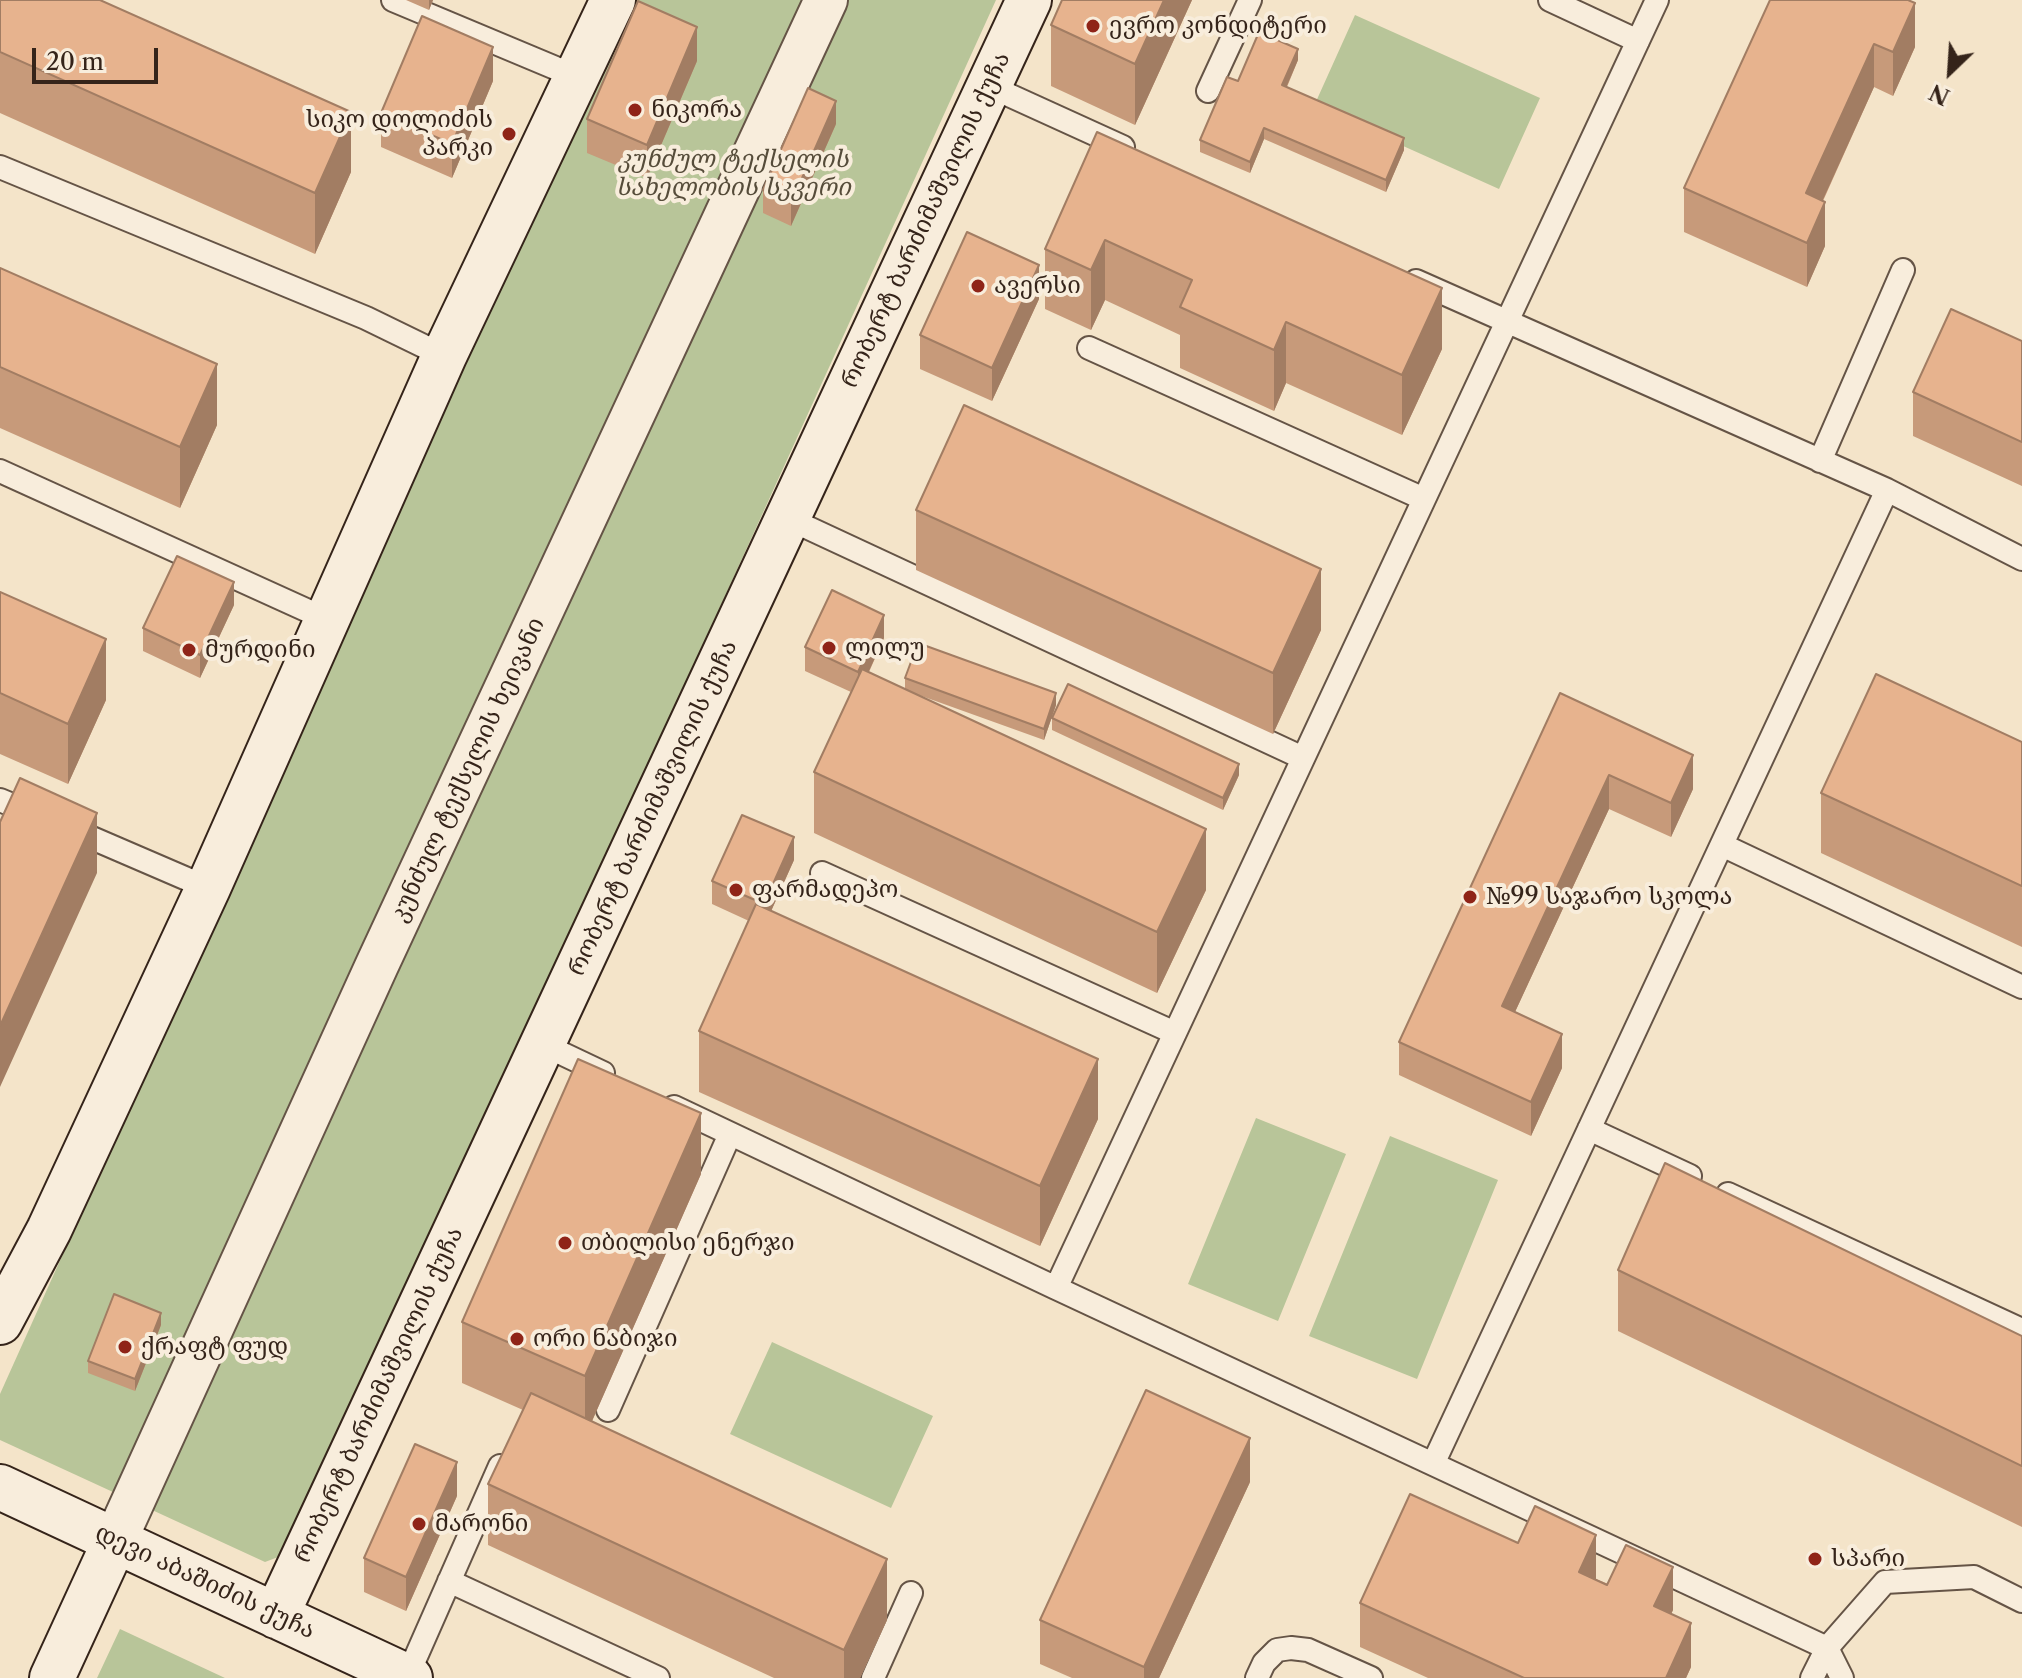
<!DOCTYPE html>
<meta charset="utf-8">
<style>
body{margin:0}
#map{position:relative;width:2022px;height:1678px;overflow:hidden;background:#f4e4c9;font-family:"Libre Caslon Text",serif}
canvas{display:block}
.north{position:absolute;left:1910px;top:32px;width:80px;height:80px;-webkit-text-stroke:6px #f8eddc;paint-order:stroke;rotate:205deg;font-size:22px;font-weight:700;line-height:32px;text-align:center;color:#35241a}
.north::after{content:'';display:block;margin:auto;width:28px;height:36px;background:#35241a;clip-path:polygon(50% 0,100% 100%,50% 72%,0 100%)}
.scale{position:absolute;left:32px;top:48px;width:126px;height:36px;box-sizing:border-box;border:4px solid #35241a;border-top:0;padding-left:10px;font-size:24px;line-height:28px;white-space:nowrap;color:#35241a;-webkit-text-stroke:6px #f8eddc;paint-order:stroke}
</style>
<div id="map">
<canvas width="2022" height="1678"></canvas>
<div class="north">N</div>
<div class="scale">20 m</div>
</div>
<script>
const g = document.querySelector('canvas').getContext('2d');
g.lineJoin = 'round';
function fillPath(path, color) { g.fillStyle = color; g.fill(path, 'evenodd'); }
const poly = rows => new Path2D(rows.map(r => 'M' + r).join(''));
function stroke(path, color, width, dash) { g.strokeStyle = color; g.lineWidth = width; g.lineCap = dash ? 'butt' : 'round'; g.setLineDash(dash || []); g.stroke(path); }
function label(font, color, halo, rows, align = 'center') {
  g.font = font + ' "Libre Caslon Text","Noto Serif Georgian",serif'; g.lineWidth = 8; g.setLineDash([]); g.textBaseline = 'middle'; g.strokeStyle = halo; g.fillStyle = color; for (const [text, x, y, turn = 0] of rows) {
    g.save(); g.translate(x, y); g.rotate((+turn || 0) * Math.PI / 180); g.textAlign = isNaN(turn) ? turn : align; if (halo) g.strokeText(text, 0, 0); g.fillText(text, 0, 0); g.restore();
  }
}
fillPath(poly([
 [627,0,996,0,296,1540,286,1554,265,1562,0,1440,0,1394],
 [1355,15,1540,98,1499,189,1314,106],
 [1256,1118,1346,1154,1278,1321,1188,1284],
 [1390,1136,1498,1180,1417,1379,1309,1336],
 [772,1342,933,1416,891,1508,730,1434],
 [120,1629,225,1678,97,1678]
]), '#b8c599');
const lane = poly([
 [393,0,577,77],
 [1550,0,1638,41],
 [1657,0,1056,1288,1827,1648,1842,1678],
 [989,86,1123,147],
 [1208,91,1250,0],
 [0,167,366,318,444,356],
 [1416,281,1887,490,2022,559],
 [1089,348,1424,499],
 [1820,461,1903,270],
 [0,471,326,619],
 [787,518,1303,758],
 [0,800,36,815],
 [71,829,208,888],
 [1722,845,2022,987],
 [822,873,1175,1033],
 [544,1045,603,1073],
 [674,1107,1056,1288],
 [1589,1129,1690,1176],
 [1728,1194,2022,1330],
 [608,1410,730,1134],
 [1433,1464,1887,490],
 [449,1581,658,1678],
 [407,1677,500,1466],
 [873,1678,911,1593],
 [1257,1678,1264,1663,1277,1650,1291,1648,1308,1650,1371,1678],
 [1812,1678,1827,1648,1885,1582,1974,1577,2022,1601]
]);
const street = poly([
 [115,1541,377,965,826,0]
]);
const secondary = poly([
 [0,1322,49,1230,208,888,444,356,613,0],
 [0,1487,410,1678],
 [276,1616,1029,0],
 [52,1678,115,1541]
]);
stroke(lane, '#655446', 26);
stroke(street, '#655446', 46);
stroke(secondary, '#35241a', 48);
stroke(lane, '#f8eddc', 22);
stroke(street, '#f8eddc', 42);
stroke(secondary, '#f8eddc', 44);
fillPath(poly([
 [0,0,351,172,315,254,0,113],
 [406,0,433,0,429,10],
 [1062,0,1192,0,1135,125,1051,86,1051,25],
 [1770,0,1915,47,1893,96,1874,87,1823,201,1825,246,1807,287,1684,232,1684,188],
 [1298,60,1287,87,1404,150,1386,192,1264,139,1250,173,1200,152,1200,140,1238,81],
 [697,61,647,178,587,153,587,119],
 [493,81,452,178,381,147,381,113],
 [836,124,791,226,763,213,763,190],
 [1097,132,1442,349,1402,435,1286,383,1274,411,1180,368,1180,335,1105,300,1091,330,1045,309,1045,249],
 [0,268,217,425,180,508,0,428],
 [1039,299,992,401,920,369,920,335],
 [2022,341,2022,486,1913,436,1913,392],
 [916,510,1321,630,1273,734,916,570],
 [0,592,106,700,68,784,0,754],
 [234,605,200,678,143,651,143,628],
 [884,638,869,672,905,689,905,678,1056,705,1044,740,916,694,1206,890,1157,993,814,833,814,772,851,692,805,671,805,647],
 [1560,693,1693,789,1671,837,1609,809,1515,1012,1562,1068,1531,1136,1399,1075,1399,1042],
 [1052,718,1239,775,1223,810,1052,730],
 [2022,742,2022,947,1821,853,1821,793],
 [794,860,771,911,1098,1119,1040,1246,699,1092,699,1031,749,921,712,904,712,881],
 [701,1174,592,1421,887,1620,860,1678,774,1678,488,1545,488,1484,523,1410,462,1383,462,1322],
 [1618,1270,2022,1336,2022,1527,1618,1331],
 [161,1325,135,1391,88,1373,88,1361],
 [1250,1482,1159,1678,1072,1678,1040,1664,1040,1620],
 [457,1496,406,1611,364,1592,364,1558],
 [1596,1579,1673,1610,1671,1614,1691,1667,1686,1678,1428,1678,1360,1647,1360,1603]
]), '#c79a7a');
fillPath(poly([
 [429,0,433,0,429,10],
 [1164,0,1192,0,1135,125,1135,64],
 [1915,3,1915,47,1893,96,1893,52],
 [697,27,697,61,647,178,647,145],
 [1874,44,1874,87,1806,237,1806,193],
 [493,47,493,81,452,178,452,144],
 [1298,49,1298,60,1282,97,1282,85],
 [836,101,836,124,791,226,791,203],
 [351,112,351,172,315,254,315,193],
 [1264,128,1264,139,1250,173,1250,162],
 [1404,138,1404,150,1386,192,1386,180],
 [1825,202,1825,246,1807,287,1807,243],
 [1105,240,1105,300,1091,330,1091,270],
 [1039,265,1039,299,992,401,992,368],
 [1442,288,1442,349,1402,435,1402,375],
 [1286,322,1286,383,1274,411,1274,350],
 [217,364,217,425,180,508,180,447],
 [1321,569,1321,630,1273,734,1273,673],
 [234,582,234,605,200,678,200,655],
 [884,615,884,638,858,695,858,672],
 [106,639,106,700,68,784,68,724],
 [1056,693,1056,705,1044,740,1044,729],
 [1693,755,1693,789,1671,837,1671,803],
 [1239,764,1239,775,1223,810,1223,798],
 [1609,775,1609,809,1502,1040,1502,1006],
 [97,813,97,873,0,1087,0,1026],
 [1206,829,1206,890,1157,993,1157,932],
 [794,837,794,860,764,927,764,904],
 [1562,1034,1562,1068,1531,1136,1531,1102],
 [1098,1059,1098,1119,1040,1246,1040,1186],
 [701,1113,701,1174,585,1437,585,1376],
 [161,1313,161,1325,135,1391,135,1379],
 [1250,1438,1250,1482,1159,1678,1144,1678,1144,1667],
 [457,1462,457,1496,406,1611,406,1577],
 [1596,1535,1596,1579,1579,1615,1579,1572],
 [887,1559,887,1620,860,1678,844,1678,844,1650],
 [1673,1567,1673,1610,1654,1650,1654,1606],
 [1691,1623,1691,1667,1686,1678,1666,1678]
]), '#a27d63');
const building = poly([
 [0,0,100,0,351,112,315,193,0,52,0,0],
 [1062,0,1164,0,1135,64,1051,25,1062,0],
 [1770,0,1908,0,1915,3,1893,52,1874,44,1806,193,1825,202,1807,243,1684,188,1770,0],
 [638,1,697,27,647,145,587,119,638,1],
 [422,16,493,47,452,144,381,113,422,16],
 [1259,32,1298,49,1282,85,1404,138,1386,180,1264,128,1250,162,1200,140,1227,77,1238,81,1259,32],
 [808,88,836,101,791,203,763,190,808,88],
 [1097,132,1442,288,1402,375,1286,322,1274,350,1180,307,1192,280,1105,240,1091,270,1045,249,1097,132],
 [967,232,1039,265,992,368,920,335,967,232],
 [0,268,217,364,180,447,0,367,0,268],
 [1951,309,2022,341,2022,442,1913,392,1951,309],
 [964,405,1321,569,1273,673,916,510,964,405],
 [177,556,234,582,200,655,143,628,177,556],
 [832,590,884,615,858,672,805,647,832,590],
 [0,592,106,639,68,724,0,693,0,592],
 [918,643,1056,693,1044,729,905,678,918,643],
 [862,669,1206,829,1157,932,814,772,862,669],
 [1876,674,2022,742,2022,886,1821,793,1876,674],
 [1068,684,1239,764,1223,798,1052,718,1068,684],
 [1560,693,1693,755,1671,803,1609,775,1502,1006,1562,1034,1531,1102,1399,1042,1560,693],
 [20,778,97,813,0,1026,0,822,20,778],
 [742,815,794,837,764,904,712,881,742,815],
 [756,904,1098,1059,1040,1186,699,1031,756,904],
 [578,1059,701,1113,585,1376,462,1322,578,1059],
 [1665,1163,2022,1336,2022,1466,1618,1270,1665,1163],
 [114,1294,161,1313,135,1379,88,1361,114,1294],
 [1146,1390,1250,1438,1144,1667,1040,1620,1146,1390],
 [531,1393,887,1559,844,1650,488,1484,531,1393],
 [415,1444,457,1462,406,1577,364,1558,415,1444],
 [1410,1494,1518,1543,1535,1506,1596,1535,1579,1572,1607,1585,1626,1545,1673,1567,1654,1606,1691,1623,1666,1678,1524,1678,1360,1603,1410,1494]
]);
fillPath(building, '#e7b38e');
stroke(building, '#a27d63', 2);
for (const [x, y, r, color] of [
 [1093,26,8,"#8f2418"],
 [635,110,8,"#8f2418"],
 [509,134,8,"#8f2418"],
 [978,286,8,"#8f2418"],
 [829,648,8,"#8f2418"],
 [189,650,8,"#8f2418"],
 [736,890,8,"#8f2418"],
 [1470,897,8,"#8f2418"],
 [565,1243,8,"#8f2418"],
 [517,1339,8,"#8f2418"],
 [125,1347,8,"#8f2418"],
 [419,1524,8,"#8f2418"],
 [1815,1559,8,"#8f2418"]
]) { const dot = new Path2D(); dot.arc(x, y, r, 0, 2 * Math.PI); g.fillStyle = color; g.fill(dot); stroke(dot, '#f8eddc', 3); }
label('24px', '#35241a', '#f8eddc', [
 ["ევრო კონდიტერი",1109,26],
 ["ნიკორა",651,110],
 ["სიკო დოლიძის",493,120,"right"],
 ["პარკი",493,148,"right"],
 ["ავერსი",994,286],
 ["ლილუ",845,648],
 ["მურდინი",205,650],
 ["ფარმადეპო",752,890],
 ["№99 საჯარო სკოლა",1486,897],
 ["თბილისი ენერჯი",581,1243],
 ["ორი ნაბიჯი",533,1339],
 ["ქრაფტ ფუდ",141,1347],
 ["მარონი",435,1524],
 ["სპარი",1831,1559]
], 'left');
label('italic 24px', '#564c3a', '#f8eddc', [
 ["კუნძულ ტექსელის",733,160],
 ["სახელობის სკვერი",733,188]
]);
label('24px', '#35241a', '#f8eddc', [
 ["რობერტ ბარძიმაშვილის ქუჩა",926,220,-65],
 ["კუნძულ ტექსელის ხეივანი",468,770,-65],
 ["რობერტ ბარძიმაშვილის ქუჩა",653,808,-65],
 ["რობერტ ბარძიმაშვილის ქუჩა",379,1395,-65],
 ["დევი აბაშიძის ქუჩა",205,1582,25]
]);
</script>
